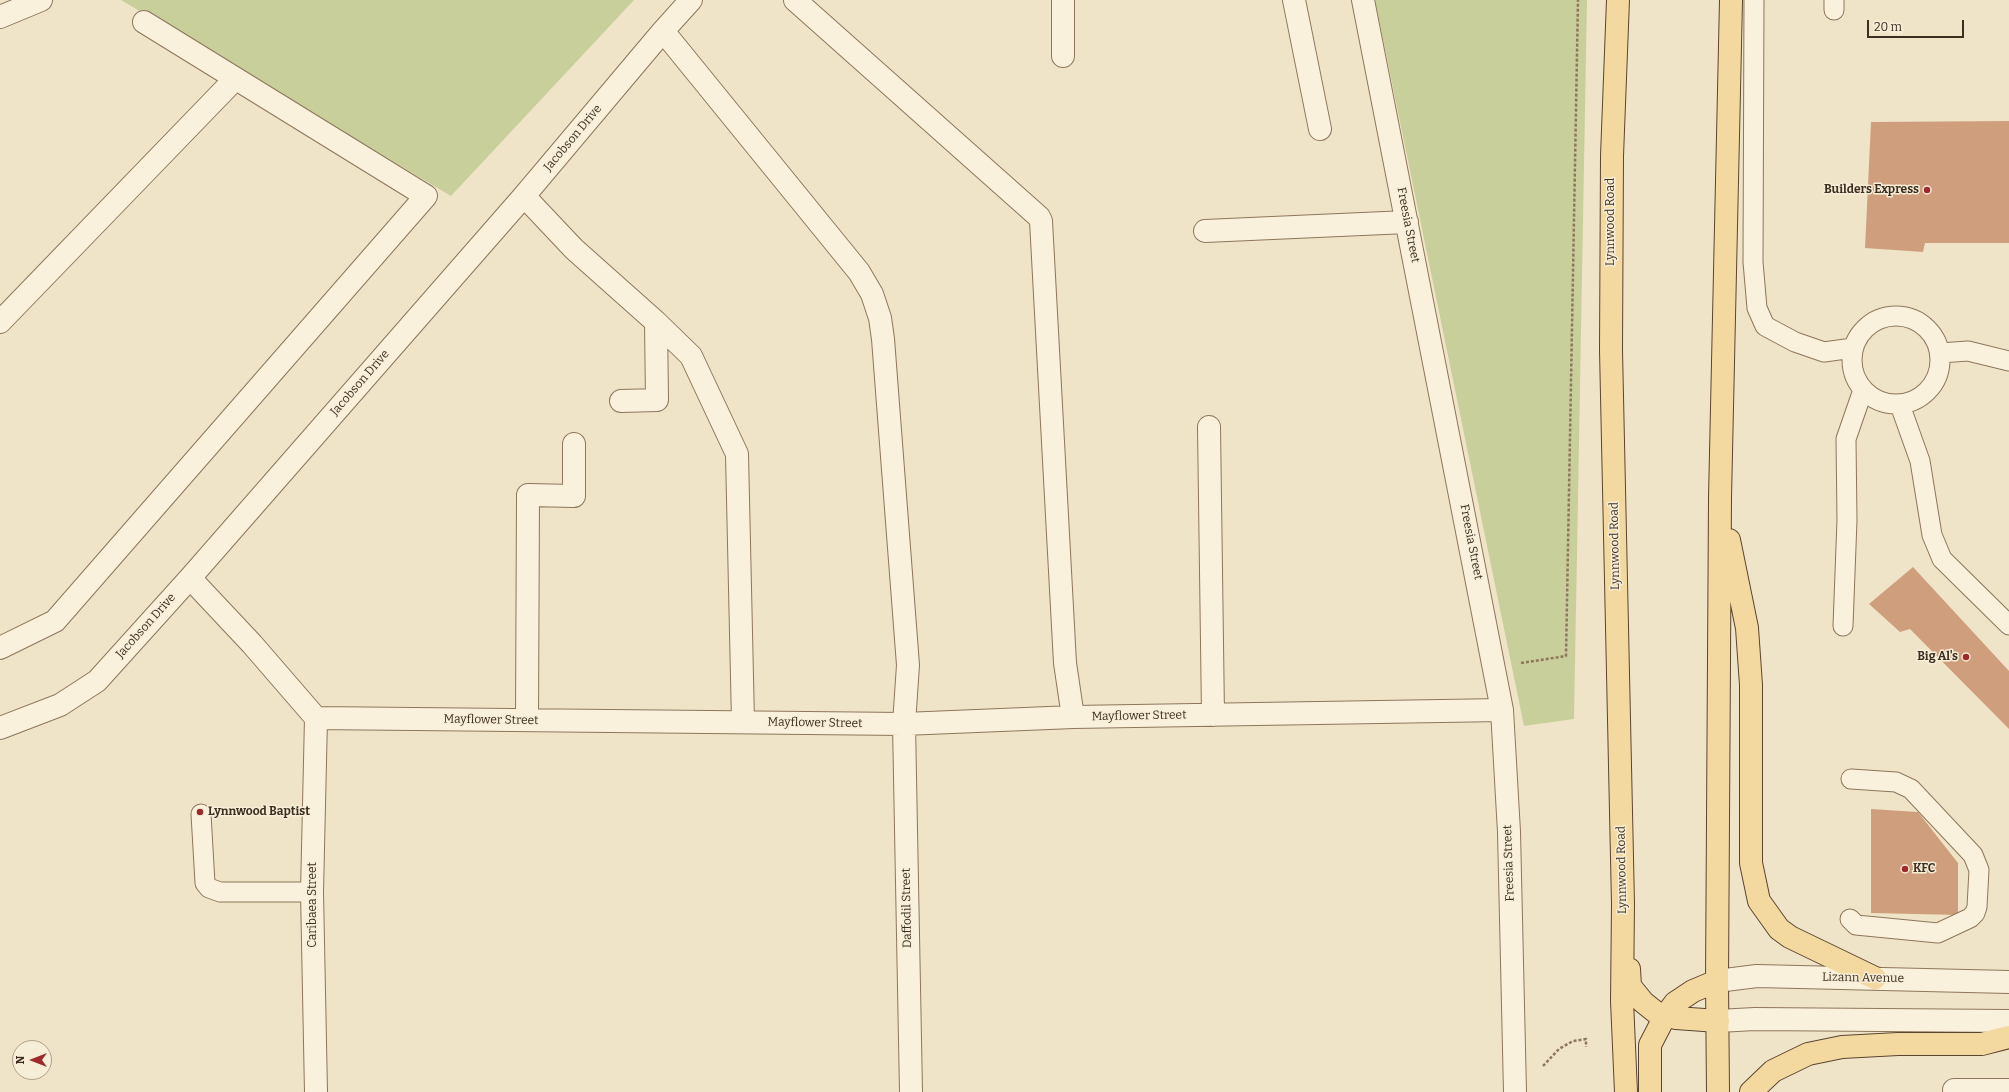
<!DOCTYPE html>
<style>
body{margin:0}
#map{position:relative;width:2009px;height:1092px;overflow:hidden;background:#f0e4c8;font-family:Bitter,serif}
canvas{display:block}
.north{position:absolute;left:12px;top:1040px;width:40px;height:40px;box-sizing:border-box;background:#f7eed8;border:1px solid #ada18e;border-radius:50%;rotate:270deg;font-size:11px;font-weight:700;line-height:16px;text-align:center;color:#3d2e20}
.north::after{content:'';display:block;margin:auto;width:14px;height:18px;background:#9e2a2b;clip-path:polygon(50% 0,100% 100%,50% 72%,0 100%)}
.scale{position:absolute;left:1867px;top:20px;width:97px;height:18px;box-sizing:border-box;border:2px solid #3d2e20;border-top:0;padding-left:5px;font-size:12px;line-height:14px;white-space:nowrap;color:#3d2e20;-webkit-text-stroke:3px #f7eed8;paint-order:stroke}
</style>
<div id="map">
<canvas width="2009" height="1092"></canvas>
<div class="north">N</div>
<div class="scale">20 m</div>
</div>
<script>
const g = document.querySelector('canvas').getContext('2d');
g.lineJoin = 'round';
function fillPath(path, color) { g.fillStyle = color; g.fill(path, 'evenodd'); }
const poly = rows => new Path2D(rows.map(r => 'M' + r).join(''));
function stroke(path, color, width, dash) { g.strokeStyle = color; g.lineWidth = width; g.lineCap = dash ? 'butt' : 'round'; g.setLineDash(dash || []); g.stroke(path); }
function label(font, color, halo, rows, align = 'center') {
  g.font = font + ' Bitter,serif'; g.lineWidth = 3; g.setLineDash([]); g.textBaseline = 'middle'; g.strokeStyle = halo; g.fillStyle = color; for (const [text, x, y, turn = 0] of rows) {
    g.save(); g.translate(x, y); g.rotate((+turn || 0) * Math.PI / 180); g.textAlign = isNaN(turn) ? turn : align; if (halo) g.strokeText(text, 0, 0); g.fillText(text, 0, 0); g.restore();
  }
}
fillPath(poly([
 [121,0,634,0,451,196],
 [1375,0,1587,0,1574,719,1524,726]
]), '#c9cf9b');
fillPath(poly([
 [2009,121,2009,243,1925,243,1923,252,1865,248,1871,122],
 [1913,567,2009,671,2009,729,1910,629,1900,632,1869,604],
 [1871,809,1918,812,1958,863,1958,915,1871,913]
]), '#cf9f7d');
const service = poly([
 [1754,0,1753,262,1757,308,1765,326,1795,342,1824,352,1853,348],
 [1834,10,1834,0],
 '1852 360a44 44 0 1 1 88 0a44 44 0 1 1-88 0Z',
 [1940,353,1968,351,2009,361],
 [1900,405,1920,461,1932,535,1942,559,2009,625],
 [1843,626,1847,520,1846,439,1863,390],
 [201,814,205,883,209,888,220,892,312,892],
 [1850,919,1856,925,1938,933,1970,918,1975,913,1977,907,1979,870,1973,855,1911,789,1896,782,1851,779]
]);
const minor = poly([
 [795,0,1039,217,1041,221,1065,663,1073,717],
 [1294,0,1320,129],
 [1363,0,1502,710,1509,832,1515,1092],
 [0,17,41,0],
 [663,31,859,272,872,294,880,318,883,339,908,665,904,724,911,1092],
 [1063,56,1063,0],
 [524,196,574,249,656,322,691,356,737,454,743,722],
 [1205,231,1407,222],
 [0,322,235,79],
 [621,401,657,400,656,322],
 [1209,427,1213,715],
 [190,578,252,644,316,718,904,724,1073,717,1502,710],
 [0,648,55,621,426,196,144,22],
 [316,718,312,892,316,1092],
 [527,720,528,495,574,496,574,444],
 [0,728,60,705,97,681,190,578,524,196,663,31,691,0],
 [1717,981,1757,976,2009,982],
 [1718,1021,1755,1019,2009,1021],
 [1954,1090,2009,1090]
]);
const primary = poly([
 [1618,0,1612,156,1611,350,1623,904,1622,1001,1626,1092],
 [1729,540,1747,628,1751,685,1751,863,1759,901,1779,929,1790,937,1875,978],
 [1629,969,1630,986,1643,1002,1658,1014,1676,1018,1718,1021],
 [1650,1092,1650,1045,1665,1016,1675,1003,1693,991,1717,981],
 [1718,1092,1717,981,1720,498,1731,0],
 [1751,1092,1773,1071,1808,1054,1842,1047,1898,1044,1982,1044,2009,1037]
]);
stroke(service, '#8d765c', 21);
stroke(minor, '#8d765c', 24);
stroke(primary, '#5b4430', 24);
stroke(poly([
 [1521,663,1566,656,1578,0],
 [1543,1066,1559,1049,1573,1041,1586,1039,1586,1047]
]), '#8d765c', 2.5, [3, 2]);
stroke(service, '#faf1dc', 19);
stroke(minor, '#faf1dc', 22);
stroke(primary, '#f3d9a0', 22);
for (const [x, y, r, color] of [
 [1927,190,4,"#9e2a2b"],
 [1966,657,4,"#9e2a2b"],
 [200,812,4,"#9e2a2b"],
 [1905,869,4,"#9e2a2b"]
]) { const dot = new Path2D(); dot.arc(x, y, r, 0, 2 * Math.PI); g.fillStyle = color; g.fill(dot); stroke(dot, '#f7eed8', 1.5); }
label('12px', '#3d2e20', '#f7eed8', [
 ["Jacobson Drive",573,138,-50],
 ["Lynnwood Road",1611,222,-90],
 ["Freesia Street",1408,225,79],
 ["Jacobson Drive",360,383,-49],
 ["Freesia Street",1471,542,79],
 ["Lynnwood Road",1615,546,-91],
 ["Jacobson Drive",146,626,-48],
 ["Mayflower Street",1139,716,-1],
 ["Mayflower Street",491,720,1],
 ["Mayflower Street",815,723,1],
 ["Freesia Street",1509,863,-92],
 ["Lynnwood Road",1622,870,-91],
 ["Caribaea Street",313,905,-90],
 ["Daffodil Street",907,908,-91],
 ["Lizann Avenue",1863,978,1]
]);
label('bold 12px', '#3d2e20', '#f7eed8', [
 ["Builders Express",1919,190],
 ["Big Al's",1958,657],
 ["Lynnwood Baptist",208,812,"left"],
 ["KFC",1913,869,"left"]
], 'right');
</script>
